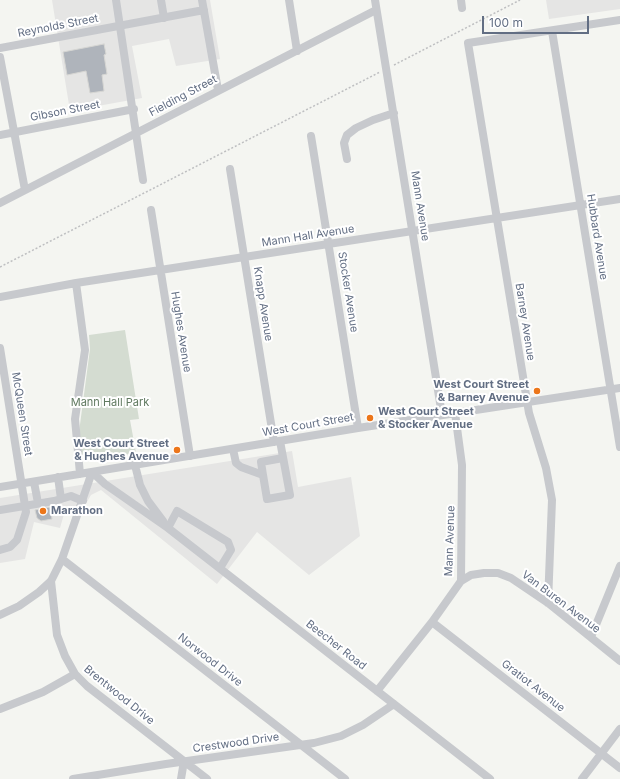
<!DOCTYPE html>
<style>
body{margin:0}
#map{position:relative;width:620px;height:779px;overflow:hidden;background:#f4f5f1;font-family:Inter,sans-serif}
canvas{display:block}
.scale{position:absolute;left:482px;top:16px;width:107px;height:18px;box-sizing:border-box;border:2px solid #626e83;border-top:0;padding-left:5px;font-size:12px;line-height:14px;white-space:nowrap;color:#626e83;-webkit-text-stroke:3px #fff;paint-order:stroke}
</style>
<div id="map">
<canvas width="620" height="779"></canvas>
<div class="scale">100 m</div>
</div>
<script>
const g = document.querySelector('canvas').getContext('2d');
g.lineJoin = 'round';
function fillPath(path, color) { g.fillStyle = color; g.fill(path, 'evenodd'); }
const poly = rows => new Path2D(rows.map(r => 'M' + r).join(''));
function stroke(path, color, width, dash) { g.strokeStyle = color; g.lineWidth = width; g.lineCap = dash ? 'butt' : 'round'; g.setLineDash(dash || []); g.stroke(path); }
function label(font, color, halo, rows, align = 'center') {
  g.font = font + ' Inter,sans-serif'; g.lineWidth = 4; g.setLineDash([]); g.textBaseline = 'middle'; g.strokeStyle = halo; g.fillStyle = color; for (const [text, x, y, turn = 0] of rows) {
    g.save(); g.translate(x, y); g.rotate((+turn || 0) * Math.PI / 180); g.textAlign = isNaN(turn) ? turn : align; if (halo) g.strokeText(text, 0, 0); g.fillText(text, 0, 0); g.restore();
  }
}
fillPath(poly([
 [52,0,210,0,220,59,176,66,169,39,132,46,142,98,70,111],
 [546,0,620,0,620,9,549,19],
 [292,451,298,487,351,477,360,536,309,575,257,532,217,584,101,490,91,495,81,512,66,507,60,528,34,522,25,559,0,563,0,498]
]), '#e5e5e4');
fillPath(poly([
 [125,330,139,419,130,420,136,453,86,461,83,459,79,432,90,349,89,335]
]), '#d4dcd1');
const building = poly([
 [104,44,106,54,104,55,107,74,102,75,104,91,90,93,86,71,67,75,63,52,104,44],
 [50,507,52,519,41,521,37,518,35,510,50,507]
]);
fillPath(building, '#afb4bb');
stroke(building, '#d6d6d3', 1);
stroke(poly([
 [394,65,520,0],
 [0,267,380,72]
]), '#bebfc1', 1.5, [2, 2]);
stroke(poly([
 [116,0,143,180],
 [161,0,164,18],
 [202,0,218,90],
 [289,0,297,51],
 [375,0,442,415],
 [461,0,462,8],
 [552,31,620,447],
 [0,48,204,10],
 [0,57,25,190],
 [0,135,134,109],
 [311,136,358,428],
 [347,159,344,143,347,135,356,128,373,120,394,113],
 [230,169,274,442],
 [0,203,376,10],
 [151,210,190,456],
 [76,283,85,350,75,419,80,474],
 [0,297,76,283,620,199],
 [0,348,26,512,17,540,10,547,0,550],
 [233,449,236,463,241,467,263,475,267,499,290,495,280,441],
 [135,465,140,485,148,501,163,521],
 [263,475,261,462,283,458],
 [58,477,61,499],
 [34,482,38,503],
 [0,487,358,428,620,388],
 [0,510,54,501,71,496,83,501],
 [168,528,177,511,228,542,231,550,220,568],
 [62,559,345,779],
 [51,581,57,635,65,656,75,674,87,686,207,779],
 [461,581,471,575,484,573,498,573,511,578,548,603,620,661],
 [548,603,552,500,546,468,529,413,468,43,620,20],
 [0,615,19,606,39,592,51,581,62,559,92,472,105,484,168,528,490,779],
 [432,622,620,768],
 [591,637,620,566],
 [377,691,432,622,461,581,462,465,455,413],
 [0,709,43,692,75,674],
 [73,779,166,764,314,743,341,736,363,725,394,704],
 [181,779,184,761],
 [582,779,620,729]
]), '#c7c9cd', 8);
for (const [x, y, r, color] of [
 [537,391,4,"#ec761a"],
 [370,418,4,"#ec761a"],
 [177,450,4,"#ec761a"],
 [43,511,4,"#ec761a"]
]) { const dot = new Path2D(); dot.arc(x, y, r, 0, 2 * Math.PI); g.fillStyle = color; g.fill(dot); stroke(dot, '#fff', 1.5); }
label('11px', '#626e83', '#fff', [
 ["Reynolds Street",58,26,-11],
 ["Fielding Street",183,96,-28],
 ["Gibson Street",65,111,-11],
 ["Mann Avenue",420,206,81],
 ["Mann Hall Avenue",308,236,-9],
 ["Hubbard Avenue",597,237,81],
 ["Stocker Avenue",348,292,81],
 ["Knapp Avenue",263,304,81],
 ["Barney Avenue",525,322,81],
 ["Hughes Avenue",181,332,81],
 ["McQueen Street",22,414,81],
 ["West Court Street",308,425,-10],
 ["Mann Avenue",450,541,-88],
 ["Van Buren Avenue",561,602,37],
 ["Beecher Road",336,645,38],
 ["Norwood Drive",210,660,38],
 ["Gratiot Avenue",533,686,38],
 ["Brentwood Drive",119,695,39],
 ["Crestwood Drive",236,743,-8]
]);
label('bold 11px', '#626e83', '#fff', [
 ["West Court Street",529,385],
 ["& Barney Avenue",529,398],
 ["West Court Street",378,412,"left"],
 ["& Stocker Avenue",378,425,"left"],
 ["West Court Street",169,444],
 ["& Hughes Avenue",169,457],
 ["Marathon",51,511,"left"]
], 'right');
label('11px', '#617a61', '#fff', [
 ["Mann Hall Park",110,403]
]);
</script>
